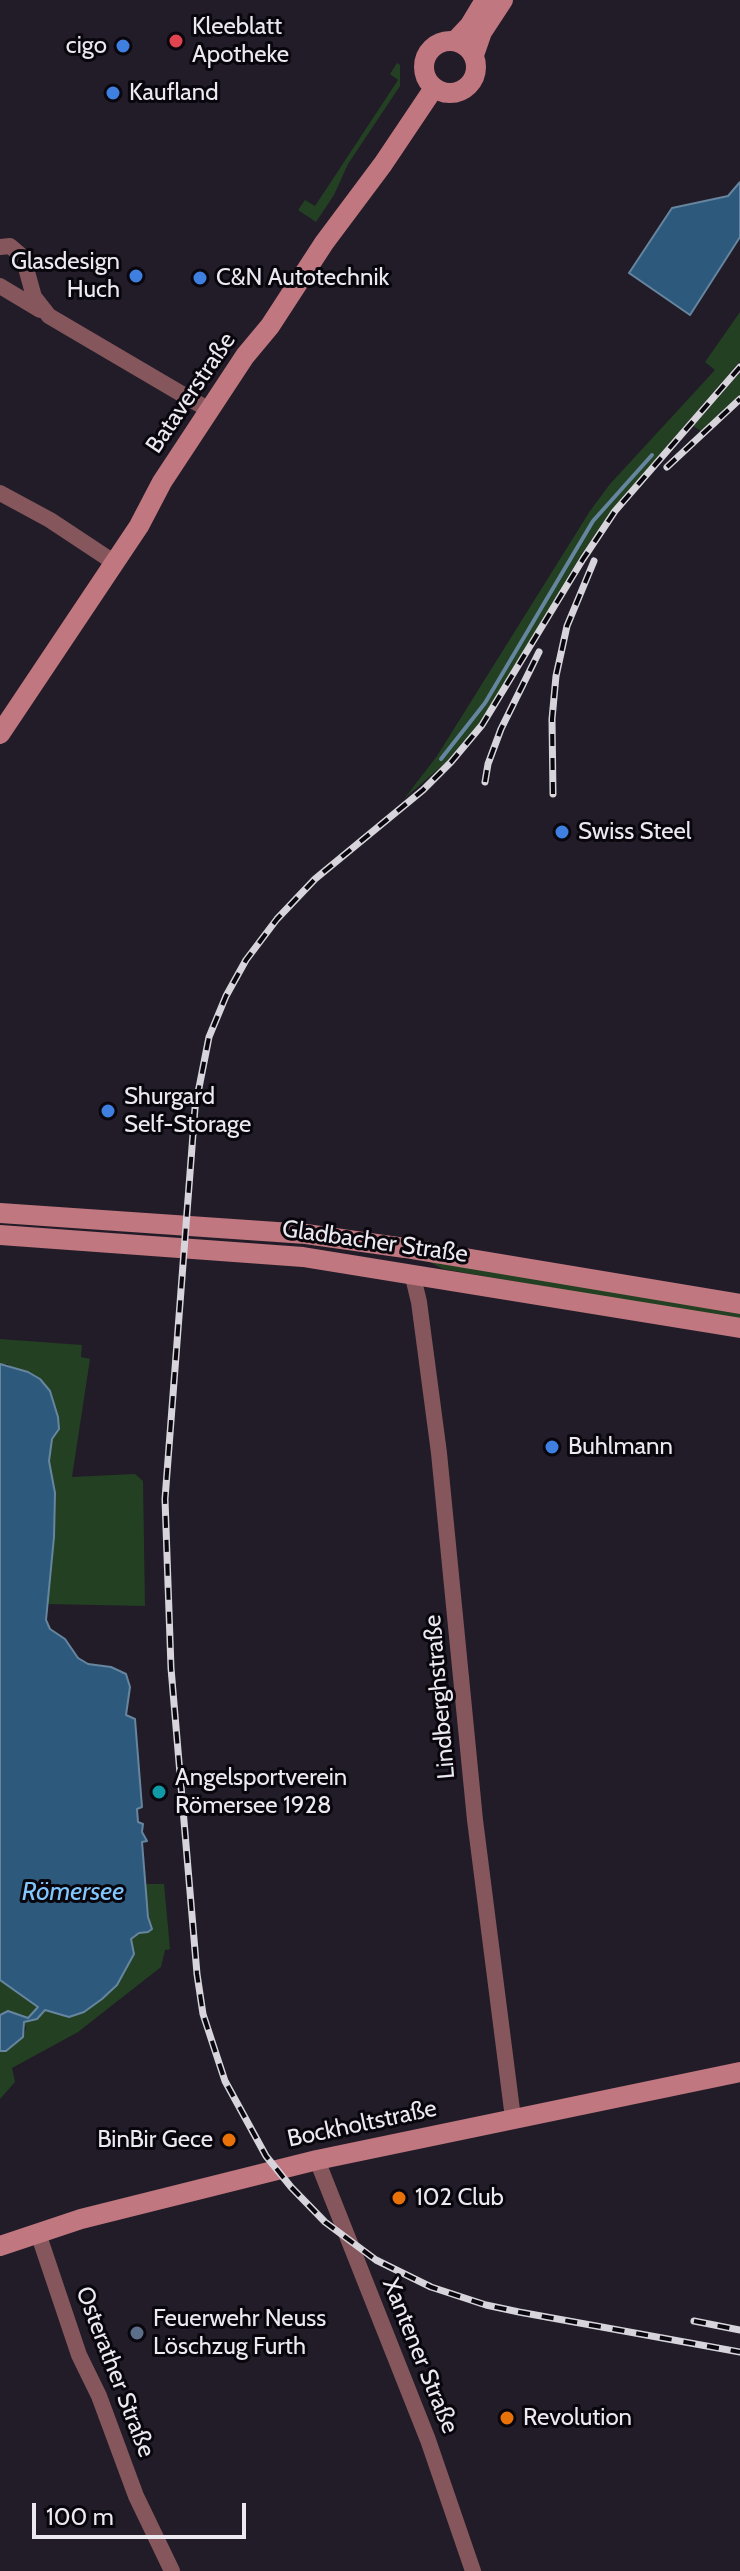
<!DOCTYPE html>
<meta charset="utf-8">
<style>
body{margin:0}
#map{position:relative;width:740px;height:2571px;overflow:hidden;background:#211c28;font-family:Cabin,sans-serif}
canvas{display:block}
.scale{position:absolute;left:32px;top:2503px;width:214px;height:36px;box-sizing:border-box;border:4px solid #ece9f1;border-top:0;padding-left:10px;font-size:24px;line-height:28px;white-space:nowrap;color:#ece9f1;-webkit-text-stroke:6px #09070d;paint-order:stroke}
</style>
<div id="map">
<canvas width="740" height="2571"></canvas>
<div class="scale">100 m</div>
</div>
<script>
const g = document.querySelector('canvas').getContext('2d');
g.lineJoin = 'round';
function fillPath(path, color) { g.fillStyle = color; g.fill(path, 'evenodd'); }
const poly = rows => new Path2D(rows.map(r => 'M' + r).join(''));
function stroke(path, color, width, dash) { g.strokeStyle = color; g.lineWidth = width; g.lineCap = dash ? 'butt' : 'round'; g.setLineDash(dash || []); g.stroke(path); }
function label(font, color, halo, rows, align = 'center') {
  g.font = font + ' Cabin,sans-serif'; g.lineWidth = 6; g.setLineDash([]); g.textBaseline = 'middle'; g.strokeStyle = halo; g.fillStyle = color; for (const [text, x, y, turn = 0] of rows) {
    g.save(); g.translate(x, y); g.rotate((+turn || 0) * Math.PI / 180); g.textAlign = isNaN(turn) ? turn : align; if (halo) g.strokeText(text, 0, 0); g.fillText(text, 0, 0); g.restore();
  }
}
fillPath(poly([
 [397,63,400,65,400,86,348,164,334,195,316,222,298,210,305,200,315,206,344,162,398,80,390,74],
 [740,312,740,361,612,510,579,558,504,686,479,724,447,761,404,799,437,756,590,511,610,484,715,370,705,362],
 [740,373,740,394,701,431,693,426],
 [426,1260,740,1311,740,1320,443,1269],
 [0,1339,82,1345,81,1357,90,1359,72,1477,135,1474,143,1481,145,1606,47,1604,55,1493,49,1461,52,1439,59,1429,8,1364,0,1364],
 [145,1884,164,1884,170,1949,165,1950,161,1967,78,2032,12,2068,15,2082,0,2099,0,2051,11,2048,23,2037,26,2028,24,2022,45,2009,84,2012,117,1985,131,1939,139,1933,147,1932,150,1923],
 [0,1980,38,2007,31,2016,24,2018,8,2011,0,2015]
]), '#234022');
const water = poly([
 [740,182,740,237,690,315,629,273,672,208,728,196,740,182],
 [0,1364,28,1372,40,1379,50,1391,58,1417,59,1429,52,1439,49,1461,55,1493,54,1537,46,1620,50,1629,65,1639,78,1658,88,1664,111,1667,126,1674,130,1687,126,1715,135,1719,142,1807,137,1809,138,1822,143,1824,142,1832,147,1841,142,1842,148,1917,152,1929,148,1932,139,1933,131,1939,134,1954,117,1985,102,1999,84,2012,69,2017,45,2010,37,2019,24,2022,23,2037,6,2051,0,2051,0,2015,8,2011,28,2018,38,2007,0,1980,0,1364]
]);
fillPath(water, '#2d5a7c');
stroke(water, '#66859f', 2);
stroke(poly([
 [441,759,485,703,593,521,652,455]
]), '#66859f', 4);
stroke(poly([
 [0,247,10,246,23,257,34,297,49,316,209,410],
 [0,286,40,310],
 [0,493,50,520,115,563],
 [412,1273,419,1302,439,1453,475,1820,513,2118],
 [317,2160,428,2440,473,2571],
 [38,2233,79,2355,99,2396,136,2496,172,2571]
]), '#85575c', 16);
stroke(poly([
 '424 67a26 26 0 1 1 52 0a26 26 0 1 1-52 0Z',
 [455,41,470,25,485,0],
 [474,55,482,32,503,0],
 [0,734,139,526,162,482,245,356,270,326,324,243,383,164,434,88],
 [0,1213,306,1234,405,1248,740,1304],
 [0,1235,303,1257,740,1328],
 [0,2246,81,2219,317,2160,740,2072]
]), '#c0777f', 20);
const rail = poly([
 [740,367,615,511,583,559,482,725,451,762,423,790,315,879,277,919,246,960,226,996,209,1037,195,1108,165,1499,171,1668,197,1974,203,2014,225,2081,266,2156,291,2187,325,2222,376,2260,431,2287,486,2305,519,2312,740,2352],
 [667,467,740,399],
 [485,782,488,764,501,729,539,652],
 [553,794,552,719,556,676,567,626,594,561],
 [694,2321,740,2330]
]);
stroke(rail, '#d7d4dc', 7);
stroke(rail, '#09070d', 4, [12]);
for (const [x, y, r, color] of [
 [176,41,8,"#e0444e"],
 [123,46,8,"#3f7fe0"],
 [113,93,8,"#3f7fe0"],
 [136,276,8,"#3f7fe0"],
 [200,278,8,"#3f7fe0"],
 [562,832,8,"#3f7fe0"],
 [108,1111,8,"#3f7fe0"],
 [552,1447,8,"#3f7fe0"],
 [159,1792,8,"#0f9aa8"],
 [229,2140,8,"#e8710a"],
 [399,2198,8,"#e8710a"],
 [137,2333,8,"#5c6f8a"],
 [507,2418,8,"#e8710a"]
]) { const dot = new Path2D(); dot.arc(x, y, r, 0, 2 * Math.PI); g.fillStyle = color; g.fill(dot); stroke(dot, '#09070d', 3); }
label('24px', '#ece9f1', '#09070d', [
 ["Kleeblatt",192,27],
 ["Apotheke",192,55],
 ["cigo",107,46,"right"],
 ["Kaufland",129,93],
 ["Glasdesign",120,262,"right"],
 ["Huch",120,290,"right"],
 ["C&N Autotechnik",216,278],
 ["Swiss Steel",578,832],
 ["Shurgard",124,1097],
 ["Self-Storage",124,1125],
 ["Buhlmann",568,1447],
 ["Angelsportverein",175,1778],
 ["Römersee 1928",175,1806],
 ["BinBir Gece",213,2140,"right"],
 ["102 Club",415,2198],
 ["Feuerwehr Neuss",153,2319],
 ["Löschzug Furth",153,2347],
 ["Revolution",523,2418]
], 'left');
label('24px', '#ece9f1', '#09070d', [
 ["Bataverstraße",191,393,-56],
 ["Gladbacher Straße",375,1242,8],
 ["Lindberghstraße",440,1697,-95],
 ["Bockholtstraße",362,2124,-12],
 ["Xantener Straße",420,2356,68],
 ["Osterather Straße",115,2372,69]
]);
label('italic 26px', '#81c6fd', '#09070d', [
 ["Römersee",73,1892]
]);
</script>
